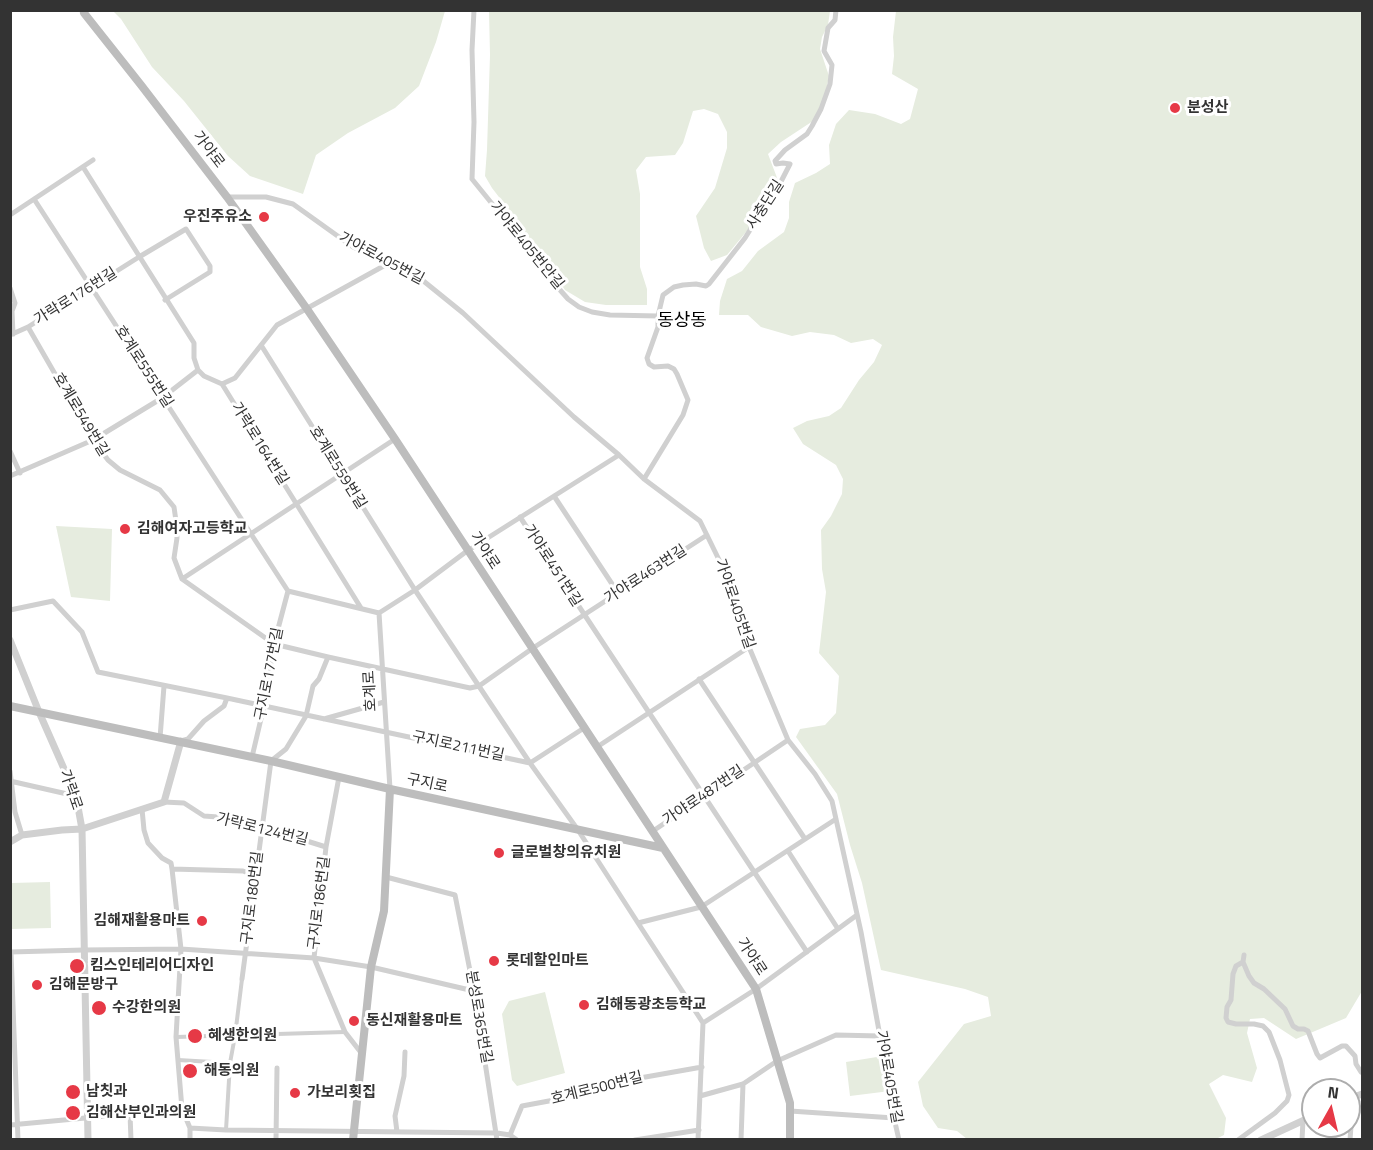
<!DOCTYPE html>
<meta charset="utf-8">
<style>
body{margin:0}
#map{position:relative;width:1373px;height:1150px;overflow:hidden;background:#fff;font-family:"Titillium Web",sans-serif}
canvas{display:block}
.frame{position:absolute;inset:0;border:12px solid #333;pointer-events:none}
.north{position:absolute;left:1301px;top:1078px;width:60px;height:60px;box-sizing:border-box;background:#fff;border:2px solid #adadad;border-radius:50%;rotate:8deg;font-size:16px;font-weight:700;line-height:24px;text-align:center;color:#333}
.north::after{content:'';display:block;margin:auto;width:21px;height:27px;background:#e63946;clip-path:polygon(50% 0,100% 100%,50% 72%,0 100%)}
</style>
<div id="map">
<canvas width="1373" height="1150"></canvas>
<div class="frame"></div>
<div class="north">N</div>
</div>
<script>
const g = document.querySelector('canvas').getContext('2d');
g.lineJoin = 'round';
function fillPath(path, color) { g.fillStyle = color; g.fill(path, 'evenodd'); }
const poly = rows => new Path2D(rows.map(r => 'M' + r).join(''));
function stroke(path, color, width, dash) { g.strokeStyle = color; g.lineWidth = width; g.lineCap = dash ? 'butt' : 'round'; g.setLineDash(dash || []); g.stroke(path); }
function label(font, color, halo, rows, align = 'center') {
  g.font = font + ' "Titillium Web","Noto Sans KR",sans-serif'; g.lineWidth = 6; g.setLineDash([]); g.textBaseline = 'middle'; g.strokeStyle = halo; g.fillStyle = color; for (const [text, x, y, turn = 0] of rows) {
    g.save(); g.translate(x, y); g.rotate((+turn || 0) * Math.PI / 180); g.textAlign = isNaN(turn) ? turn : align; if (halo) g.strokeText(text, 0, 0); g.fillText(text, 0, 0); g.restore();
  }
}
fillPath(poly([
 [113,11,445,11,436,42,419,86,395,108,348,133,316,155,303,194,250,176,228,156,184,101,152,67,121,19],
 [489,11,830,11,828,25,822,37,820,49,829,76,825,96,816,119,781,142,768,154,779,183,768,202,746,232,727,255,711,261,704,248,696,216,715,188,727,148,727,132,718,114,704,109,693,111,683,143,675,155,646,157,636,170,640,194,640,267,647,289,647,305,606,305,585,302,565,290,519,223,492,188,485,176,487,150,490,55],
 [896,11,1362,11,1362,991,1346,1018,1296,1039,1264,1018,1250,1019,1247,1033,1257,1068,1252,1082,1223,1075,1209,1084,1226,1118,1224,1135,1214,1140,967,1139,957,1131,938,1128,923,1106,918,1082,964,1024,991,1016,988,997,965,989,881,970,862,883,850,845,837,794,796,737,800,729,825,725,836,713,839,676,819,653,826,592,822,569,821,530,831,516,842,494,843,479,836,465,803,444,793,428,807,421,829,416,841,408,859,380,874,362,882,345,873,339,851,343,834,335,810,332,792,336,761,327,748,315,719,315,720,301,727,279,742,271,758,251,784,232,789,218,789,202,795,183,816,173,830,164,829,145,836,124,849,110,875,114,901,124,910,119,918,89,892,74,894,56,893,37],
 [56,526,112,529,110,601,71,597],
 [50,882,51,928,11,929,11,883],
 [545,992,565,1073,517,1086,512,1080,502,1014,509,1001],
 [883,1056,890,1091,850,1096,846,1062]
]), '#e6ecdf');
stroke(poly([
 [176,1037,345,1032],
 [178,1060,230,1063],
 [226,1130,230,1063,235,1036,242,979]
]), '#d0d0d0', 4);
stroke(poly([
 [474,10,472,50,474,122,472,179,536,258,553,282,568,299,579,307,592,312,610,315,658,316,658,327,647,358,649,364,654,367,668,366,674,369,677,374,688,400,683,415,644,479],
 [83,167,194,343,194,358,198,370,204,376,222,384,235,378,277,325,389,263],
 [227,197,266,197,293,204,353,247,389,263,421,279,463,313,574,417,619,455,644,479,700,521,725,572,749,647,788,740,815,774,832,801,861,932,890,1091,894,1118,899,1140],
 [34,199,288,591,379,613],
 [10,215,93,160],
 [10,288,15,303,12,311,13,334],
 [658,316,663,295,674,287,683,285,696,284,706,286,709,284,745,238,760,214,771,201,790,164,783,163,776,164,775,161,785,150,807,134,812,126,821,109,830,84,832,65,824,51,828,28,835,20,836,10],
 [28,327,93,440,108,460,120,470,160,490,174,507,176,521,177,538,174,558,182,579,274,644,328,657,470,688,479,686,533,648,707,535],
 [10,335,28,327,139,257,186,229,210,266,210,272,165,300],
 [261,345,415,590,530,763,578,830,638,923,701,907,836,819],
 [222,384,361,608],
 [10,451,20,473],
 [10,476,93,440,162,398,198,370],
 [554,496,618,593],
 [520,517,807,952],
 [182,579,395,439],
 [10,610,53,601,82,632,98,672,227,698,530,763,584,728],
 [699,679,805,839],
 [324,719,384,702],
 [160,738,164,686],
 [181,741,188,739,204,721,224,706,227,698],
 [597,747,749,647],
 [252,757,264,706,274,644,288,591],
 [10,771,15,812,22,835],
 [339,777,326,847,314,958,345,1032,362,1054],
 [10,781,76,796],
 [390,789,379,613,415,590,467,551,619,455],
 [164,802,184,803,204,816,218,817,262,827,326,847],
 [142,809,144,830,148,843,162,858,171,863,172,869,181,949,176,1037,182,1109,190,1128,190,1140],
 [653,831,788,740],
 [788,851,838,929],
 [172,869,243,871,256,876],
 [386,877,455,895,474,991,497,1140],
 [638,923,703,1023],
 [10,952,84,950,181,949,314,958,371,967,474,991],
 [11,952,18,1140],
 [1244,955,1243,962,1249,976,1254,983,1264,989,1285,1009,1293,1026,1298,1029,1304,1029,1308,1031,1317,1054,1320,1058,1342,1046,1346,1046,1355,1056,1356,1064,1361,1072,1362,1071],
 [242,979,271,761,286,749,306,716,313,686,319,679,328,657],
 [700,1096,743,1084,777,1061,836,1035,880,1036],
 [790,1111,894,1118],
 [130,1114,131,1140],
 [10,1125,182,1109],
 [190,1128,226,1130,497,1133,510,1135,517,1140],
 [397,1132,395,1116,404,1076,405,1052],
 [510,1135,522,1106,565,1098,606,1084,702,1067],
 [276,1140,277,1068],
 [635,1140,699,1130],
 [698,1140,703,1023,756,989,857,915],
 [741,1140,743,1084],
 [1238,1140,1275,1113,1287,1101,1289,1095,1280,1060,1269,1032,1263,1026,1254,1024,1236,1024,1228,1022,1226,1018,1227,1007,1231,1000,1233,974,1236,966,1243,962],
 [1302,1140,1303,1120],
 [1350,1140,1353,1098]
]), '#d0d0d0', 5);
stroke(poly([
 [10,640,39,712,76,796,82,829,88,1140],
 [10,842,22,835,62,830,82,829,164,802,181,741],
 [1349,1099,1362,1094],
 [1261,1140,1313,1116]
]), '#d0d0d0', 7);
stroke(poly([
 [84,13,141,85,227,197,307,309,395,439,756,989,790,1103,790,1140],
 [10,706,271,761,390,789,663,848],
 [353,1140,371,967,384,911,390,789]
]), '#bdbdbd', 8);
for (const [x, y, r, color] of [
 [1175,108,6,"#e63946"],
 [264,217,6,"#e63946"],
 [125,529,6,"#e63946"],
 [499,853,6,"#e63946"],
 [202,921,6,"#e63946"],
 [494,961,6,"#e63946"],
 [77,966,8,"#e63946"],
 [37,985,6,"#e63946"],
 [584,1005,6,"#e63946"],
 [99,1008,8,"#e63946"],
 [354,1021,6,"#e63946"],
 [195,1036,8,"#e63946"],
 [190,1071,8,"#e63946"],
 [73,1092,8,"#e63946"],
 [295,1093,6,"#e63946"],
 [73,1113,8,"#e63946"]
]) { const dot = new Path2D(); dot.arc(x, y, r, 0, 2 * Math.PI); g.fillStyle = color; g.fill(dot); stroke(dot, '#fff', 2); }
label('bold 15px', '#333', '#fff', [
 ["분성산",1187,108],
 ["우진주유소",252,217,"right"],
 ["김해여자고등학교",137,529],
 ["글로벌창의유치원",511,853],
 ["김해재활용마트",190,921,"right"],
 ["롯데할인마트",506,961],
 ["킴스인테리어디자인",90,966],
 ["김해문방구",49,985],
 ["김해동광초등학교",596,1005],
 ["수강한의원",112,1008],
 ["동신재활용마트",366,1021],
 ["혜생한의원",208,1036],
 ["해동의원",204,1071],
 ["남칫과",86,1092],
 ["가보리횟집",307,1093],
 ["김해산부인과의원",86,1113]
], 'left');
label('15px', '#333', '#fff', [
 ["가야로",208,150,53],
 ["사충단길",766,205,-57],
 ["가야로405번안길",526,246,51],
 ["가야로405번길",381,259,28],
 ["가락로176번길",76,297,-32],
 ["호계로555번길",143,367,57],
 ["호계로549번길",80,415,59],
 ["가락로164번길",259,444,58],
 ["호계로559번길",337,468,58],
 ["가야로",484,551,57],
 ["가야로451번길",552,566,57],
 ["가야로463번길",646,575,-33],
 ["가야로405번길",734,604,71],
 ["구지로177번길",270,674,-79],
 ["호계로",371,691,-93],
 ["구지로211번길",458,747,12],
 ["구지로",427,784,12],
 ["가락로",70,790,71],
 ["가야로487번길",704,796,-34],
 ["가락로124번길",262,830,14],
 ["구지로180번길",253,898,-83],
 ["구지로186번길",320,903,-83],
 ["가야로",751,957,57],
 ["분성로365번길",478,1017,80],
 ["가야로405번길",888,1077,80],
 ["호계로500번길",597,1089,-14]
]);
label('18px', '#000', '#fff', [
 ["동상동",682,322]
]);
</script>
